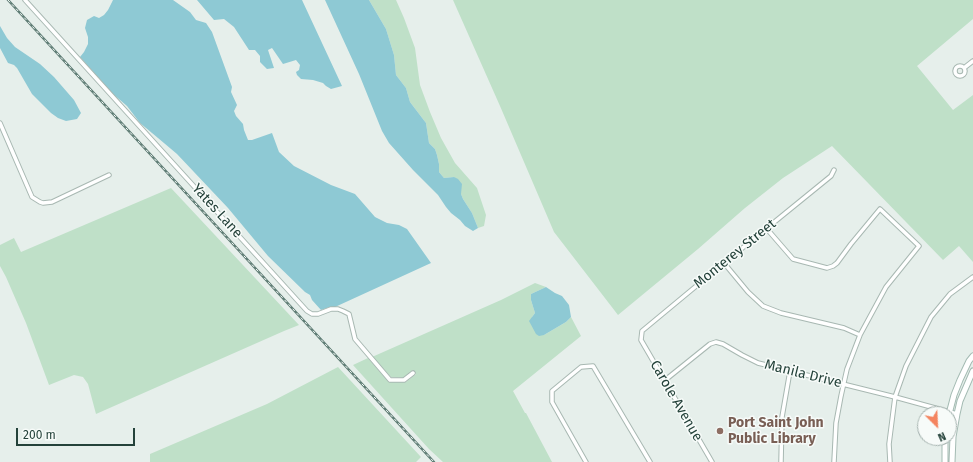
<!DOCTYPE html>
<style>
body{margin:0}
#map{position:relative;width:973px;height:462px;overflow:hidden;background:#e6efeb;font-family:"Fira Sans",sans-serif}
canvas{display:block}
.north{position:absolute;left:917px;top:406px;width:40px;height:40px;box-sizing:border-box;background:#f7fbf9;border:1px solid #a3b1ad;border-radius:50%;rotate:156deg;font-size:11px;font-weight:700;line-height:16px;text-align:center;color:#24423a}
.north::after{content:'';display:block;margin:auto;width:14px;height:18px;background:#f4845f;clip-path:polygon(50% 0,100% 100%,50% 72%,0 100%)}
.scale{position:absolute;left:16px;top:428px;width:119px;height:18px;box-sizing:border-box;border:2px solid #24423a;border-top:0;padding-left:5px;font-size:12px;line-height:14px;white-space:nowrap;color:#24423a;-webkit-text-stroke:3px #f7fbf9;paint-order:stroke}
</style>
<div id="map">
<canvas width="973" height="462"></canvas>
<div class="north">N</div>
<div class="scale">200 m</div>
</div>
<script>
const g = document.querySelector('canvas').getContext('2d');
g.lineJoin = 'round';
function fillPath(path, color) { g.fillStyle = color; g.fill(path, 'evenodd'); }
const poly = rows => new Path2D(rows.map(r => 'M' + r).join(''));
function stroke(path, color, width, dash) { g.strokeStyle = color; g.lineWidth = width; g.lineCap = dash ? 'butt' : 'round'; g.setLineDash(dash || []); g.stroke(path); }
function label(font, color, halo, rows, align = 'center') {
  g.font = font + ' "Fira Sans",sans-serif'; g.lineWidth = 3; g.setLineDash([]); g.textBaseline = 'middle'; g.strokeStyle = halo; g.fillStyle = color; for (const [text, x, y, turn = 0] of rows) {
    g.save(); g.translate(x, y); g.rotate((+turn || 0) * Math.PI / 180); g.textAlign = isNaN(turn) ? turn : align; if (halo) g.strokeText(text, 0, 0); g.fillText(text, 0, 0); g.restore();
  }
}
fillPath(poly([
 [369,0,396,0,404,18,415,48,420,85,430,112,441,138,455,163,477,188,486,215,484,226,478,228,472,213,463,199,454,177,444,178,439,172,439,164,437,155,435,149,429,143,426,123,410,102,406,88,396,75,394,55,386,29],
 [453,0,973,0,973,19,917,66,953,110,973,95,973,262,959,246,943,260,832,146,783,178,745,208,698,249,618,315,554,232,500,106],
 [171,188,299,325,284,331,96,414,88,384,83,377,74,375,49,385,26,323,6,277,0,266,0,245,14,238,21,252],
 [535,283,546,287,531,294,531,300,535,313,532,317,544,335,566,322,571,317,581,336,513,391,525,413,526,413,552,462,443,462,429,449,353,365,368,358,388,381,406,382,416,374,413,370,404,378,391,377,372,357,501,300],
 [338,367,421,457,416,462,150,462,150,454,267,404]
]), '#bfe0c8');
fillPath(poly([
 [113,0,173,0,190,12,196,20,206,23,212,32,232,87,231,92,237,105,234,111,236,116,243,124,244,130,248,140,252,140,272,133,279,152,294,166,331,185,355,194,375,217,387,223,399,225,407,229,431,263,335,307,330,307,321,310,312,300,310,295,305,292,268,256,228,208,177,154,158,138,140,123,127,106,113,94,80,57,84,52,88,44,88,37,85,28,87,20,94,16,99,18,104,15,108,10],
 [197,0,302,0,342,86,331,89,326,86,323,83,313,80,301,79,297,75,296,72,299,70,300,65,296,60,283,64,272,48,268,50,274,68,267,69,260,62,260,56,255,50,249,50,234,27,224,19,214,20],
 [325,0,369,0,386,29,394,55,396,75,406,88,410,102,426,123,429,143,435,149,437,155,439,164,439,172,444,178,454,177,458,179,462,184,461,194,463,199,472,213,478,228,473,231,465,226,460,220,451,213,446,207,438,195,413,170,389,143,382,131,359,74],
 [0,26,7,38,15,47,40,64,54,77,74,100,81,113,77,119,66,121,58,118,51,113,32,94,17,68,14,65,8,63,0,48],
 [546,287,555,293,562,296,569,305,571,317,566,322,544,335,539,336,536,334,529,321,535,313,531,300,531,294]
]), '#8ec9d4');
const street = poly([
 [25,0,307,311,312,314,318,314,331,309,338,309,343,311,349,314,355,339,390,380,404,380,413,373],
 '955 71a5 5 0 1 1 10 0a5 5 0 1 1-10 0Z',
 [964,68,973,61],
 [0,123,32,197,40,202,43,203,52,202,109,175],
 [767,229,793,259,827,268,833,266,837,263,851,244,880,209,919,246,886,287,860,335,847,369,841,396,836,423,834,462],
 [724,263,748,292,763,306,781,313,844,328,860,335],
 [664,381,710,344,716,342,723,344,742,355,758,363,895,397,957,414],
 [586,462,552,402,552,391,581,367,593,366,650,462],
 [712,462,641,340,642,331,724,263,831,176,834,170],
 [781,462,782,417,790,371],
 [890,462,889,444,895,397,906,366,931,317,950,294,973,277]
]);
const secondary = poly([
 [949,414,954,395,960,380,969,361,973,356],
 [945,462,945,438],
 [952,462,953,437,957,414,960,401,973,371]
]);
stroke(street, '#a8b8b2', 5.5);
stroke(secondary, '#a4bbb3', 7);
stroke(street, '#fff', 3.5);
stroke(secondary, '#fff', 5);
const rail = poly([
 [8,0,434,462]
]);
stroke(rail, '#5f7d75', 2.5);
stroke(rail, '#f7fbf9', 1, [3]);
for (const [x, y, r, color] of [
 [720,431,4,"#8d6e63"]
]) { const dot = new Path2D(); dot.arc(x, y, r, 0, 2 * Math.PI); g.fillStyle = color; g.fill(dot); stroke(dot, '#f7fbf9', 1.5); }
label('14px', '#24423a', '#f7fbf9', [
 ["Yates Lane",217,211,48],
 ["Monterey Street",735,254,-39],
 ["Manila Drive",803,374,14],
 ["Carole Avenue",676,401,60]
]);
label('bold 14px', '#785e54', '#f7fbf9', [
 ["Port Saint John",728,423],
 ["Public Library",728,439]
], 'left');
</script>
